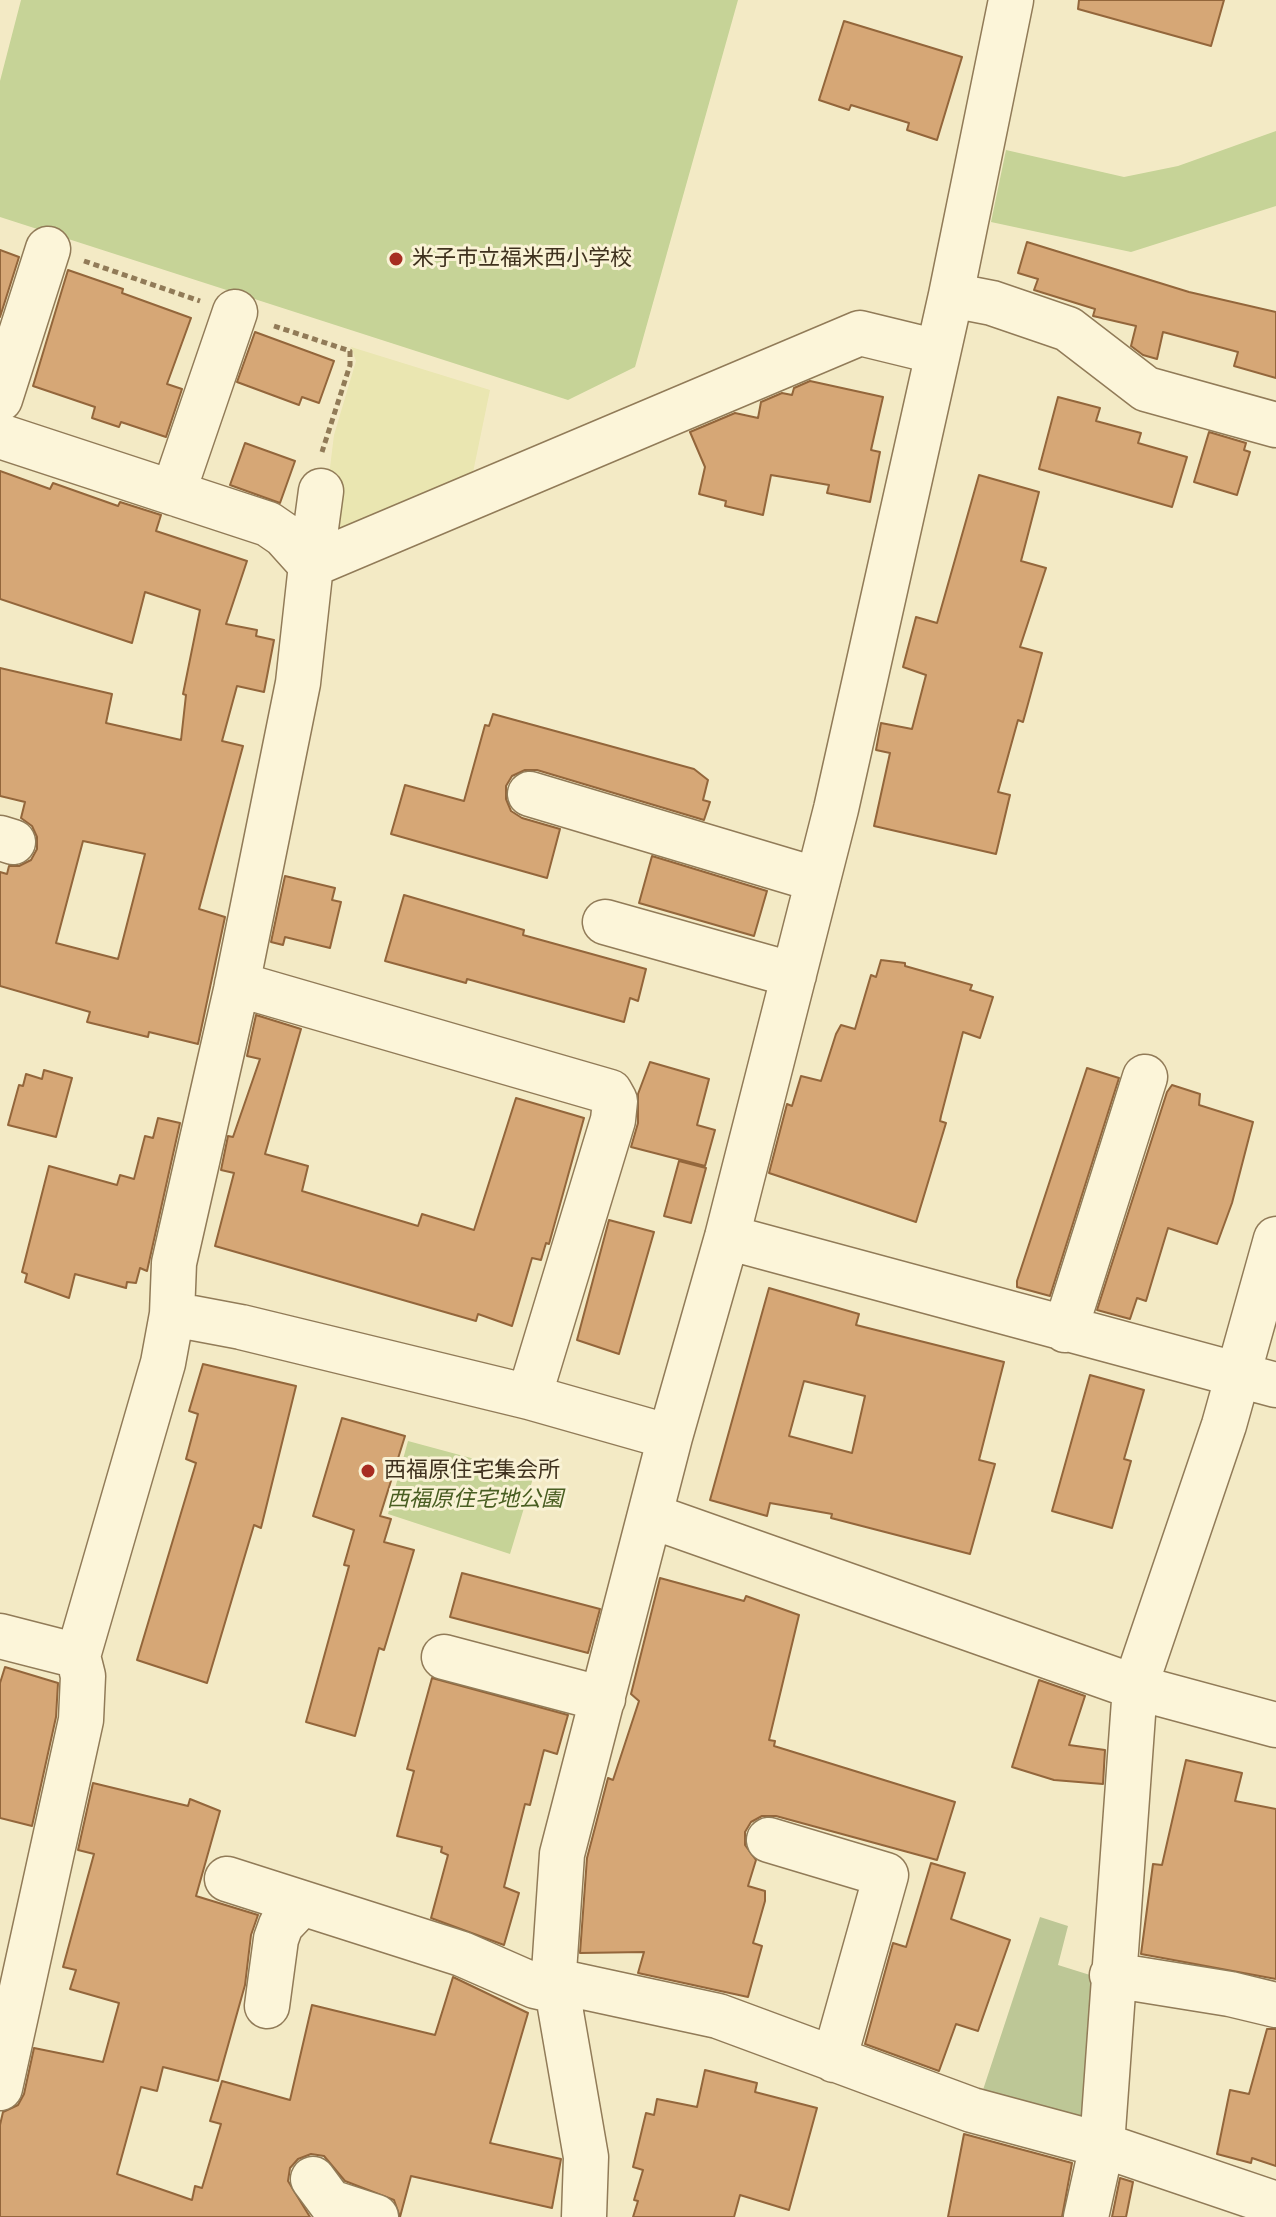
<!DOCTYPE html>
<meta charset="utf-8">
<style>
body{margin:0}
canvas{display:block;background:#f3eac5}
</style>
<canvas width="1276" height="2217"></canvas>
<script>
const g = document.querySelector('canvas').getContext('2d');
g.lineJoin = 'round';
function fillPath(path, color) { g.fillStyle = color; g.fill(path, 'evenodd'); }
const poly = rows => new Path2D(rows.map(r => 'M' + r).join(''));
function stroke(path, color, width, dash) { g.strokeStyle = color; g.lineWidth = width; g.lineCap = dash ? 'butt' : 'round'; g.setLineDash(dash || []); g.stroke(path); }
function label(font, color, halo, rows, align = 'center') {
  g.font = font + ' "IBM Plex Serif","Noto Sans JP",serif'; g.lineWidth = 6; g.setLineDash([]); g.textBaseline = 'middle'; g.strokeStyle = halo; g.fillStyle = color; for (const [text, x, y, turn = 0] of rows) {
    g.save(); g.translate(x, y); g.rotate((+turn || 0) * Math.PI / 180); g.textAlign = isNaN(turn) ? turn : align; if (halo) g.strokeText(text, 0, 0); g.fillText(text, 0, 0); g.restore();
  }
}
fillPath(poly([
 [351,347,490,390,470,487,320,549,334,435,356,361]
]), '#eae6b1');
fillPath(poly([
 [21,0,738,0,635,367,568,400,0,217,0,81],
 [1276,131,1276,206,1131,252,991,222,1006,150,1124,177,1178,166],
 [408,1441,534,1475,510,1554,388,1514]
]), '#c6d397');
fillPath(poly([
 [1040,1917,1068,1926,1058,1965,1106,1980,1095,2135,979,2102]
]), '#bdc796');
const building = poly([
 [1079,0,1224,0,1211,46,1078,9,1079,0],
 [844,21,962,57,937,140,907,130,909,123,851,105,849,110,819,100,844,21],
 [1027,242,1189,292,1276,312,1276,378,1234,366,1238,352,1163,332,1157,359,1143,355,1131,346,1136,326,1093,316,1095,309,1034,290,1038,279,1018,273,1027,242],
 [0,250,19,257,0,317,0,250],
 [68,270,123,289,122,293,191,318,167,384,182,389,166,437,121,422,119,427,92,418,95,407,33,386,68,270],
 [255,332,334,361,319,403,302,397,299,405,237,382,255,332],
 [810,381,883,397,871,450,880,452,870,502,827,493,829,485,771,475,763,515,725,506,726,501,699,494,705,467,690,432,735,413,758,418,761,402,782,393,792,395,794,388,810,381],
 [1058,397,1100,408,1096,421,1141,433,1138,443,1187,457,1172,507,1039,469,1058,397],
 [1209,432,1246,443,1244,450,1250,452,1237,495,1194,482,1209,432],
 [245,443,295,461,280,503,230,485,245,443],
 [0,471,50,489,53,483,118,506,120,502,161,515,156,531,247,561,226,624,257,630,256,636,274,640,264,692,237,686,222,741,243,746,199,909,225,917,198,1044,149,1032,148,1037,87,1022,90,1012,0,986,0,872,7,874,9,866,19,866,31,860,37,849,37,837,32,826,21,818,25,802,0,796,0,668,112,694,106,723,181,740,186,695,183,694,200,610,145,592,132,643,0,599,0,471],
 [83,841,145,854,118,959,56,943,83,841],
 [979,475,1039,492,1021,561,1046,568,1020,647,1042,653,1023,722,1018,720,998,792,1010,795,996,854,874,826,890,753,876,750,881,723,912,729,926,675,903,667,916,617,937,623,979,475],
 [493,714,694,769,708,780,703,800,710,802,704,820,537,770,525,770,512,776,506,786,506,799,511,811,522,818,560,829,547,878,391,834,405,785,464,801,485,725,489,726,493,714],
 [652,856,767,891,754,936,639,903,652,856],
 [285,876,335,888,332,900,341,902,330,948,285,937,283,945,271,942,285,876],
 [404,895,524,930,523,935,646,969,638,1001,630,998,624,1022,467,979,466,983,385,961,404,895],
 [881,960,905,963,905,966,972,985,970,990,993,997,980,1038,963,1032,941,1116,940,1121,946,1123,916,1222,769,1173,787,1104,792,1106,801,1076,821,1081,836,1034,841,1025,855,1029,871,975,876,977,881,960],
 [256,1015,301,1029,265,1154,308,1166,302,1191,418,1226,422,1214,474,1230,516,1098,584,1118,549,1244,546,1243,541,1260,532,1258,512,1326,478,1314,476,1321,215,1246,234,1173,221,1170,228,1136,233,1137,260,1059,247,1056,256,1015],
 [650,1062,709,1079,697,1125,715,1130,705,1166,631,1147,638,1123,638,1094,650,1062],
 [1087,1068,1119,1078,1050,1296,1017,1287,1017,1281,1087,1068],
 [44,1070,72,1078,56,1137,8,1125,19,1085,23,1086,26,1074,42,1079,44,1070],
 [1172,1085,1200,1094,1199,1105,1253,1122,1232,1203,1217,1244,1168,1228,1146,1301,1137,1298,1130,1319,1097,1310,1167,1092,1172,1085],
 [158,1118,180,1123,147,1271,140,1268,136,1283,127,1282,126,1288,75,1274,69,1298,25,1282,27,1274,22,1272,49,1166,117,1185,120,1175,134,1179,145,1136,153,1138,158,1118],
 [679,1161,706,1168,691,1223,664,1216,679,1161],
 [609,1220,654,1232,619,1354,577,1340,609,1220],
 [769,1288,859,1314,856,1325,1004,1362,979,1460,995,1464,970,1554,831,1518,832,1514,770,1503,767,1516,710,1500,769,1288],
 [804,1381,865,1396,852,1453,789,1436,804,1381],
 [203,1364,296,1386,261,1528,254,1525,207,1683,137,1660,196,1463,186,1459,198,1414,189,1411,203,1364],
 [1090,1375,1144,1390,1124,1459,1131,1461,1112,1528,1052,1511,1090,1375],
 [342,1418,405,1436,380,1516,391,1519,384,1542,414,1550,384,1650,379,1648,355,1736,306,1722,349,1566,344,1565,354,1530,313,1516,342,1418],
 [462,1573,600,1609,588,1653,450,1617,462,1573],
 [660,1578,744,1601,746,1596,799,1615,769,1740,775,1741,774,1746,955,1802,937,1860,776,1816,762,1816,751,1822,745,1832,745,1845,756,1860,748,1886,765,1891,765,1901,753,1943,762,1946,748,1997,638,1973,644,1952,580,1953,587,1858,608,1778,613,1780,639,1701,631,1694,660,1578],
 [5,1667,58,1683,56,1717,32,1826,0,1818,0,1683,5,1667],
 [432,1678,568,1715,557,1754,544,1750,530,1805,525,1804,504,1887,519,1893,504,1945,431,1918,448,1855,441,1852,442,1847,397,1836,414,1771,407,1769,432,1678],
 [1039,1680,1085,1696,1069,1745,1105,1750,1103,1784,1054,1780,1012,1767,1039,1680],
 [1186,1760,1242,1773,1235,1801,1276,1809,1276,1979,1141,1954,1153,1864,1162,1865,1186,1760],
 [93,1783,188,1806,190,1799,220,1811,196,1896,258,1915,251,1935,245,1985,218,2081,163,2067,157,2091,141,2087,117,2174,192,2200,195,2186,202,2188,221,2124,210,2121,222,2081,290,2100,312,2005,435,2035,453,1977,528,2013,490,2143,561,2159,552,2208,411,2176,400,2217,394,2200,345,2181,324,2156,311,2154,298,2159,290,2168,288,2181,310,2217,0,2217,0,2125,3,2112,18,2105,24,2094,34,2048,103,2062,119,2003,70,1989,76,1970,63,1967,94,1854,78,1850,93,1783],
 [931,1863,965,1873,951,1919,1010,1940,978,2031,956,2024,939,2071,865,2044,893,1943,906,1947,931,1863],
 [1267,2029,1276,2029,1276,2166,1252,2158,1251,2163,1217,2154,1230,2090,1249,2094,1267,2029],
 [705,2070,757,2083,755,2092,817,2108,789,2210,740,2195,734,2217,633,2217,638,2201,634,2200,643,2170,633,2167,646,2113,654,2115,657,2099,697,2107,705,2070],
 [964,2134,1072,2163,1062,2217,948,2217,964,2134],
 [1120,2178,1133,2182,1126,2217,1112,2217,1120,2178]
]);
fillPath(building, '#d6a776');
stroke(building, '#93663b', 2);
const minor = poly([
 [951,295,992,303,1068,329,1146,389,1276,425],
 [0,399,48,249],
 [0,436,268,524,284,535,311,565],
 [173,493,235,312],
 [311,565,321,491],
 [530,794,818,880],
 [0,838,13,842],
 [605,922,794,975],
 [237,984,610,1092,615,1101,613,1120,529,1397],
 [727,1237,1276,1385],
 [172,1314,241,1327,529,1397,670,1437],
 [1065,1330,1145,1077],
 [651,1516,1135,1687,1276,1725],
 [0,1636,78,1656],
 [444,1657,603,1699],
 [769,1840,886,1875,834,2060],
 [227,1879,462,1954,535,1986,557,1991],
 [1112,1975,1230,1994,1276,2005],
 [556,1981,718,2016,972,2110,1102,2145,1276,2204],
 [267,2006,276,1939,281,1925,301,1904],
 [0,2088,81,1720,83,1676,78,1656,163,1363,172,1314,174,1263,236,990,298,683,311,565,860,333,938,352],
 [313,2179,330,2202,376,2217],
 [584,2217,586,2157,554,1972,562,1854,670,1437,727,1237,836,809,951,295,1011,0],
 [1086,2217,1102,2145,1135,1687,1224,1425,1276,1239]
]);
stroke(minor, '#917b58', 47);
stroke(poly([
 [84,261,200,301],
 [274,326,350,351,350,365,322,452]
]), '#917b58', 5, [6, 4]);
stroke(minor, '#fcf5d9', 44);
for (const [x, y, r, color] of [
 [396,259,8,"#a72c21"],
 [368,1471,8,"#a72c21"]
]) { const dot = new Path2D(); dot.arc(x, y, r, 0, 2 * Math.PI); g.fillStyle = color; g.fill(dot); stroke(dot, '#f9f2d5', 3); }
label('22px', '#3f311e', '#f9f2d5', [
 ["米子市立福米西小学校",412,259],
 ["西福原住宅集会所",384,1471]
], 'left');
label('italic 22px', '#495e22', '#f9f2d5', [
 ["西福原住宅地公園",475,1500]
]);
</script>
